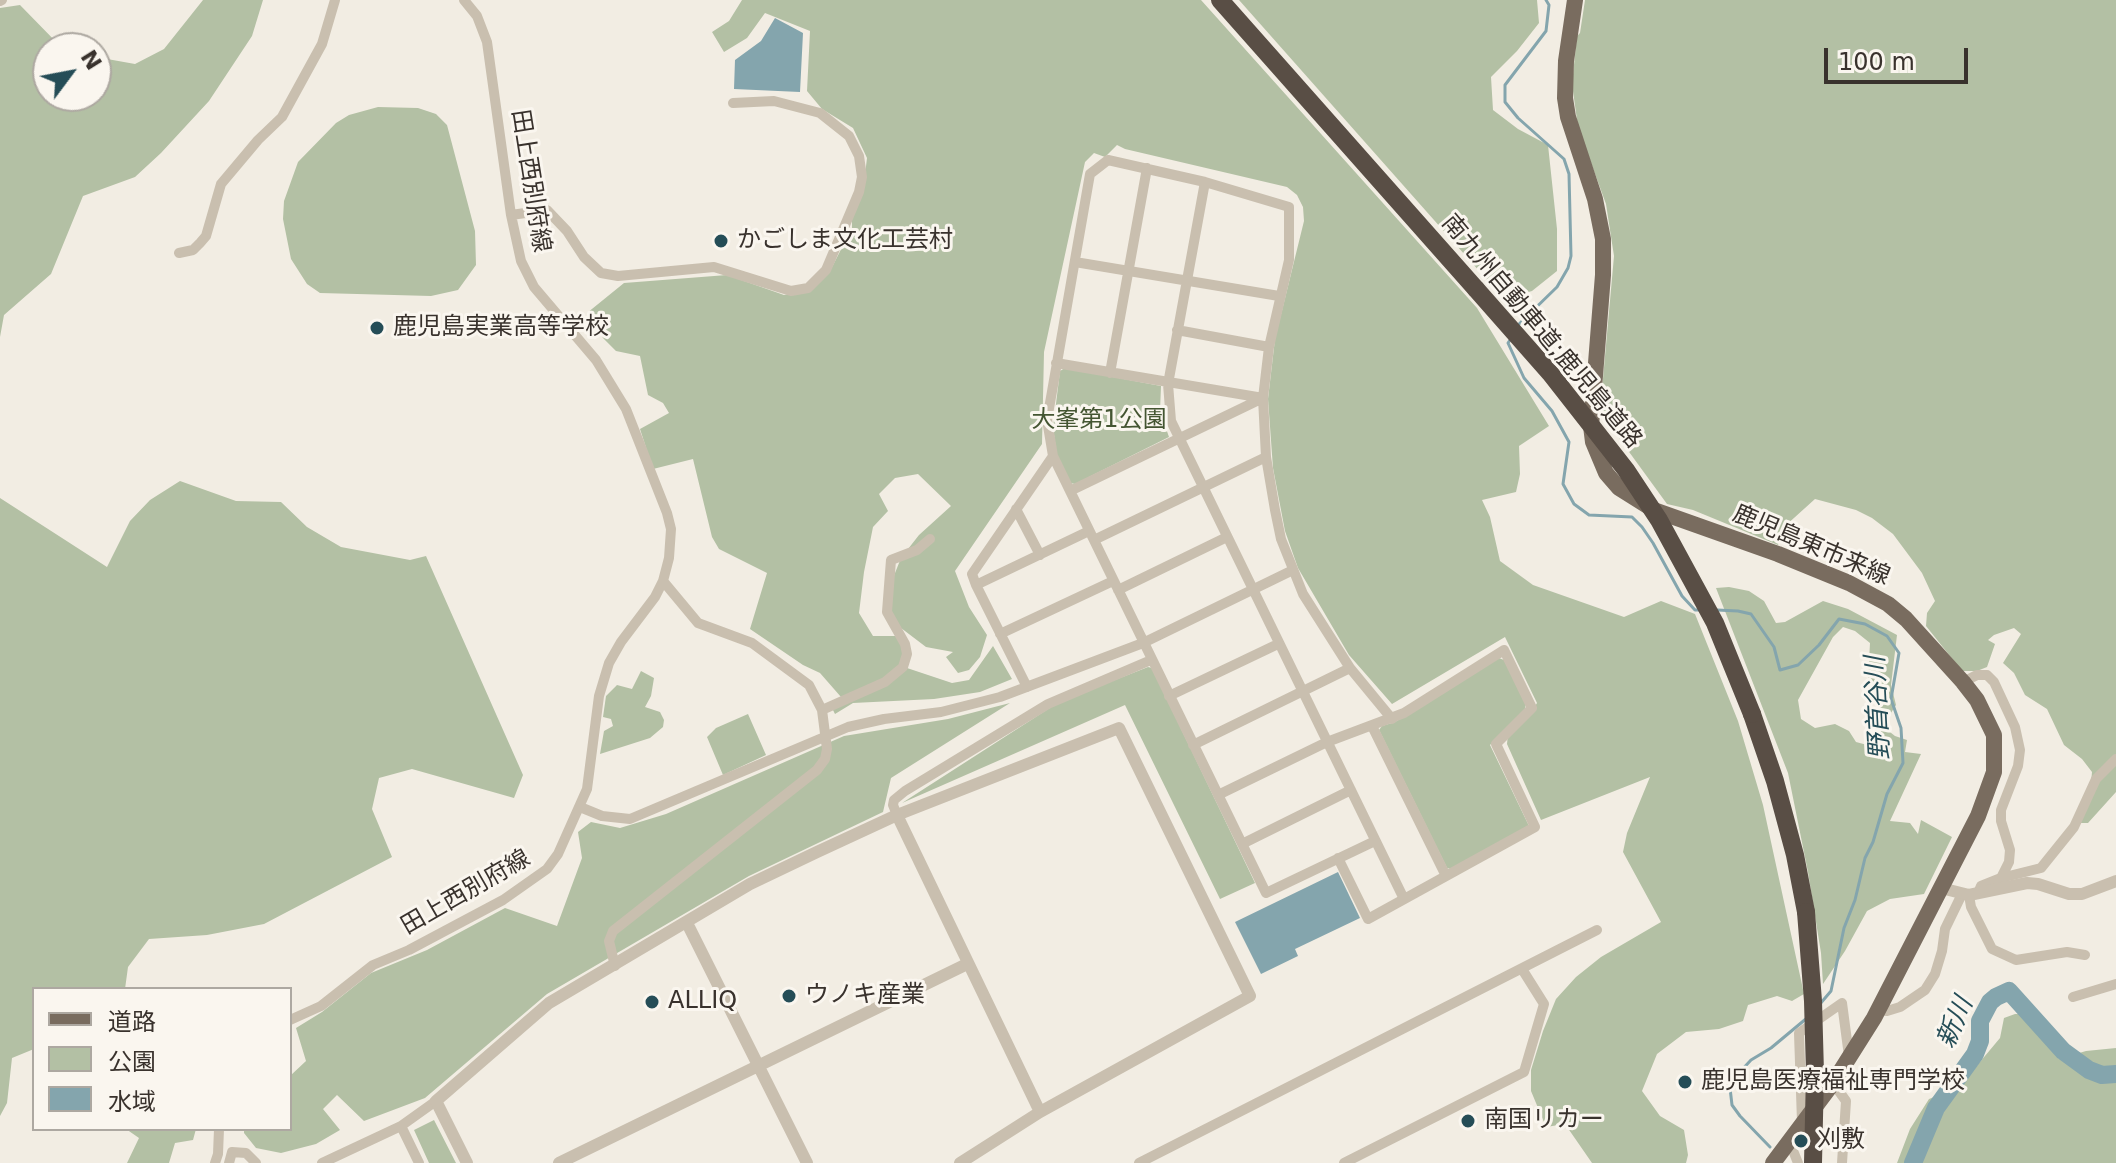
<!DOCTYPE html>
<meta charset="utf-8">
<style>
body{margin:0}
#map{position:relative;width:2116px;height:1163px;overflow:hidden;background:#f2ede3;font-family:"DejaVu Sans","Noto Sans JP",sans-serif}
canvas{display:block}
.legend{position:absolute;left:32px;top:987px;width:260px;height:144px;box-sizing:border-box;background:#faf6ef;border:2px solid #ada8a1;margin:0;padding:10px 14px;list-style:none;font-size:24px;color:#39322d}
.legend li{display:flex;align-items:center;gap:16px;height:40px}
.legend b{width:40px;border:2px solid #ada8a1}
.north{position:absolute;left:32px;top:32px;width:80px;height:80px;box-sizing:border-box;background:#faf6ef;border:2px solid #ada8a1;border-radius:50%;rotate:58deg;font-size:22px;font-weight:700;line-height:32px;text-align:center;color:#39322d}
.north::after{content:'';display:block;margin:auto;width:28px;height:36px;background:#254d57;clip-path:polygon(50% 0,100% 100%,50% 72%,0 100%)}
.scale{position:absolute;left:1824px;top:48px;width:144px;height:36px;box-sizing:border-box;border:4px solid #39322d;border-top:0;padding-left:10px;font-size:24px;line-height:28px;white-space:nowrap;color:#39322d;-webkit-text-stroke:6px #faf6ef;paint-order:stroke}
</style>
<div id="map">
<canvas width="2116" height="1163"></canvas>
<ul class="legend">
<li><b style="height:10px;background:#796c5f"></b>道路</li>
<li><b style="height:22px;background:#b3c0a4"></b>公園</li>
<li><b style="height:22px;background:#84a5ad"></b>水域</li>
</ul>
<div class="north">N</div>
<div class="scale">100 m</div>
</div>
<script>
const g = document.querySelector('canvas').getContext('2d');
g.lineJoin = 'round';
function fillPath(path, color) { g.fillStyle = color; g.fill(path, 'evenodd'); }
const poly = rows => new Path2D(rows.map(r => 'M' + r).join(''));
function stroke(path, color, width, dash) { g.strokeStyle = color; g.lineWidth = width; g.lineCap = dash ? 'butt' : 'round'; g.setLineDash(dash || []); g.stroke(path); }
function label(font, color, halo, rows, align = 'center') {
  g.font = font + ' "DejaVu Sans","Noto Sans JP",sans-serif'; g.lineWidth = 6; g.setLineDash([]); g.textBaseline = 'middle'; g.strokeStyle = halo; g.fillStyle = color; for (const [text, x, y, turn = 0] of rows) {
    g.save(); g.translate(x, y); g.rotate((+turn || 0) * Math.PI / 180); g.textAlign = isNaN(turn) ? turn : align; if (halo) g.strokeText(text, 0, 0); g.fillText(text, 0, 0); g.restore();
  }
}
fillPath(poly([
 [203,0,263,0,252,36,209,101,161,153,135,177,83,196,51,274,4,315,0,337,0,8,20,5,62,48,48,48,48,96,96,96,96,57,135,64,164,49],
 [742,0,1201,0,1477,308,1549,426,1519,446,1520,474,1516,492,1482,500,1490,517,1500,561,1533,585,1624,617,1661,601,1695,614,1738,721,1763,805,1804,994,1792,1001,1777,996,1748,1005,1743,1021,1719,1029,1686,1032,1657,1054,1642,1091,1660,1116,1684,1130,1688,1155,1686,1163,1592,1163,1565,1124,1546,1127,1531,1091,1531,1070,1543,1031,1556,999,1576,977,1601,957,1661,922,1623,852,1627,833,1650,777,1541,820,1507,744,1508,734,1531,713,1537,703,1505,637,1392,704,1349,655,1298,568,1285,531,1273,468,1268,399,1275,339,1304,221,1303,207,1297,195,1287,187,1125,149,1117,145,1105,157,1094,153,1085,162,1044,352,1042,444,955,571,969,607,987,635,980,657,969,670,958,673,946,657,953,652,926,647,901,628,888,609,893,578,901,558,919,535,951,506,918,474,895,478,879,494,888,511,873,527,864,572,859,613,873,636,900,636,907,668,952,683,969,680,993,646,1012,679,980,692,934,699,853,703,835,714,832,708,841,697,820,673,803,665,750,629,767,573,719,549,712,537,693,459,653,469,640,429,669,413,663,403,648,395,640,356,616,351,603,338,587,313,624,283,727,275,784,295,810,290,832,267,852,228,852,206,863,191,867,158,853,128,822,109,807,91,810,31,765,13,747,38,724,52,712,32,729,21],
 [1239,0,1537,0,1539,23,1517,51,1491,77,1493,110,1518,129,1548,145,1557,229,1557,271,1532,291,1504,299],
 [1585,0,2116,0,2116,792,2088,823,2078,823,2090,794,2092,772,2082,759,2064,745,2047,709,2025,695,2014,673,2003,663,2021,634,2014,628,1994,635,1988,640,1995,644,1987,667,1977,671,1962,671,1926,626,1927,613,1935,601,1922,573,1893,534,1872,518,1856,510,1815,499,1784,527,1778,545,1693,510,1667,504,1600,412,1614,256,1606,204,1578,127,1572,84,1577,36,1580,33],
 [378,107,418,108,436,114,447,125,475,231,476,265,458,290,431,296,320,293,307,284,291,259,283,219,284,201,298,162,336,123,349,115],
 [1065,368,1161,386,1160,411,1169,437,1075,484,1070,483,1057,455,1053,428,1060,371],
 [180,481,236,501,281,502,307,527,341,547,410,560,426,556,523,775,514,798,412,769,379,778,372,809,392,857,264,924,207,935,149,939,128,967,125,989,34,989,34,1049,12,1058,7,1103,0,1116,0,498,107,567,130,521,150,500],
 [1729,587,1749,591,1764,601,1776,623,1785,622,1823,601,1848,609,1897,635,1891,685,1896,705,1889,716,1883,717,1868,680,1870,643,1855,631,1843,627,1833,637,1798,700,1801,719,1815,728,1835,724,1849,731,1856,742,1871,746,1881,743,1881,725,1895,736,1907,740,1905,752,1921,754,1890,821,1910,823,1918,834,1921,820,1952,837,1924,894,1890,899,1867,911,1845,951,1823,984,1821,953,1808,872,1788,773,1716,588],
 [1499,658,1504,660,1526,703,1525,709,1490,745,1529,826,1451,869,1447,868,1379,730,1382,726,1395,722],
 [1148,667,1152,668,1255,883,1220,899,1125,705,902,803,1059,702],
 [641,671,654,678,651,696,645,707,660,712,664,720,663,727,650,738,600,754,604,731,613,726,611,719,603,717,606,696,617,685,632,689],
 [1010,703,891,778,883,812,749,876,547,994,425,1098,364,1121,337,1095,323,1109,340,1130,316,1144,281,1153,256,1148,244,1133,244,1129,290,1129,290,1076,306,1061,296,1028,322,1012,371,973,427,950,505,908,557,926,582,858,578,832,591,822,620,828,666,814,844,736,948,719],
 [748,714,766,755,723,775,707,737,716,728],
 [2015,1014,2030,1014,2059,1059,2086,1051,2116,1048,2116,1163,1897,1163,1910,1129,1929,1099,1959,1087,2000,1038,2004,1018],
 [434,1120,456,1163,429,1163,414,1130],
 [126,1129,196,1129,193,1140,175,1143,169,1163,127,1163,139,1138]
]), '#b3c0a4');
fillPath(poly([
 [775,18,803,33,800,92,734,89,735,60,761,41],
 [1338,872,1360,918,1295,949,1298,956,1261,974,1235,922]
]), '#84a5ad');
stroke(poly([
 [1517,326,1557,287,1568,268,1571,256,1569,174,1564,159,1518,118,1505,102,1505,85,1546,31,1549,5,1546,0],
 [1510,340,1508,343,1524,378,1552,411,1569,442,1563,484,1574,504,1589,515,1632,517,1642,527,1653,543,1682,596,1695,610,1702,610],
 [1717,610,1738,611,1751,614,1774,647,1780,670,1798,665,1819,645,1839,619,1865,624,1887,636,1899,653,1891,699,1901,728,1903,763,1887,794,1873,842,1865,858,1855,900,1844,928,1831,991,1820,1004],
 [1770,1147,1740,1116,1732,1105,1730,1088,1737,1075,1751,1060,1771,1048,1807,1018]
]), '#84a5ad', 3);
stroke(poly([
 [1913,1163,1936,1108,1975,1054,1980,1041,1980,1021,1990,1002,1996,997,2009,991,2063,1051,2089,1070,2102,1075,2116,1074]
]), '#84a5ad', 18);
stroke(poly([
 [0,1,2,0],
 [1205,182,1168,384,1171,421,1404,899],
 [511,215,547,210,567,231,584,257,601,273,618,276,714,267,791,291,808,288,826,270,859,192,862,177,859,156,849,136,820,113,774,101,733,103],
 [179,253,193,250,200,243,206,236,221,184,258,140,282,117,322,44,335,0],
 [1075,262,1279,296],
 [1177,330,1269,347],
 [1056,363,1263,398],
 [1110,373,1147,168],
 [1070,491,1263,398],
 [1016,509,1040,555],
 [1094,540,1266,457],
 [976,585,1089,531],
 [1118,590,1227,537],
 [1000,634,1113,581],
 [1963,682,1977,675,1987,675,1994,682,2015,727,2020,750,2018,766,2001,810,2001,821,2010,850,2009,862,2001,878,1981,886,1978,893],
 [1027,687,976,585,972,574,1053,456],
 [1169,696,1278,644],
 [822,710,885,682,903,667,907,654,905,644,887,612,891,560,917,550,930,539],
 [1372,726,1446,876],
 [1193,745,1350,668],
 [1218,795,1327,742,1404,713,1504,650,1532,708,1496,744,1535,827,1368,919,1338,858],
 [580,807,602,816,630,819,848,727,884,719,941,712,1000,697,1143,643,1293,570],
 [897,815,893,805,894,800,905,791,1048,704,1151,660],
 [1375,841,1266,893,1053,456,1047,420,1090,174,1108,160,1205,182,1289,207,1289,260,1269,347,1263,398,1266,457,1275,510,1281,539,1303,594,1350,668,1392,719],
 [1242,844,1351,790],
 [2001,878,2041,868,2074,827,2096,779,2116,759],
 [1969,895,1971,907,1992,949,2016,960,2067,952,2085,955],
 [615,966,609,941,613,931,817,770,825,759,827,749,822,710,809,685,752,643,698,623,663,581],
 [2073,997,2116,984],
 [1878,1010,1887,1011,1900,1007,1925,990,1935,974,1942,951,1945,929,1962,894],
 [290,1020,321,1006,373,965,409,950,503,900,547,869,558,854,587,789,599,696,609,663,621,642,655,597,663,581,669,558,671,529,667,513,626,409,596,360,534,287,521,261,511,215,487,42,477,16,464,0],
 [1833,1083,1846,1101,1842,1163],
 [1802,1122,1799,1033,1842,1003,1849,1056],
 [401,1126,419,1163],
 [1787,1144,1792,1148,1798,1163],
 [215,1163,218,1154,219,1129],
 [229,1163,232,1152,246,1153,256,1163],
 [322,1163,401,1126,436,1101],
 [1139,1163,1597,930],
 [1344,1163,1524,1072,1544,1004,1522,969]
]), '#c9bfaf', 10);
stroke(poly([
 [897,815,1040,1112],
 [1941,888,1969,895,2027,883,2038,884,2069,894,2082,894,2116,881],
 [687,923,807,1163],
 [467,1163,436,1101,549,1003,750,884,817,852,897,815,1119,728,1250,996,1040,1112,960,1163],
 [559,1163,967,964]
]), '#c9bfaf', 12);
stroke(poly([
 [1575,0,1566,61,1565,98,1568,117,1595,199,1603,239,1603,275,1591,426,1593,442,1606,473,1619,488,1654,510,1778,554,1849,583,1888,604,1906,619,1963,682,1977,700,1994,735,1994,772,1978,816,1874,1018,1833,1083,1773,1163]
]), '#796c5f', 16);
stroke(poly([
 [1220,0,1476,289],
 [1752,714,1775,781,1795,855,1806,912]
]), '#594e45', 18);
stroke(poly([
 [1476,289,1550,373,1626,470,1659,520,1715,623,1752,714],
 [1806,912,1813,1001,1815,1073,1813,1163]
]), '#594e45', 18);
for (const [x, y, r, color] of [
 [721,241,8,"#254d57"],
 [377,328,8,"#254d57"],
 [789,996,8,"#254d57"],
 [652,1002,8,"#254d57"],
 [1685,1082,8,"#254d57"],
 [1468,1121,8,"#254d57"],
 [1801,1141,8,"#254d57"]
]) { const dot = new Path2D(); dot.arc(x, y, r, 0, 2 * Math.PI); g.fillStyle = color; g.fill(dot); stroke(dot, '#faf6ef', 3); }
label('24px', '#39322d', '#faf6ef', [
 ["田上西別府線",530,181,81],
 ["南九州自動車道;鹿児島道路",1541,332,50],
 ["鹿児島東市来線",1811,546,23],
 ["田上西別府線",466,893,-30]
]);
label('24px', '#39322d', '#faf6ef', [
 ["かごしま文化工芸村",737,241],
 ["鹿児島実業高等学校",393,328],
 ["ウノキ産業",805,996],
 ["ALLIQ",668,1002],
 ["鹿児島医療福祉専門学校",1701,1082],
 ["南国リカー",1484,1121],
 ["刈敷",1817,1141]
], 'left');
label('24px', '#445532', '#faf6ef', [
 ["大峯第1公園",1099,421]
]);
label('italic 26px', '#254d57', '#faf6ef', [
 ["野首谷川",1879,708,-93],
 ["新川",1956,1023,-67]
]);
</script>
